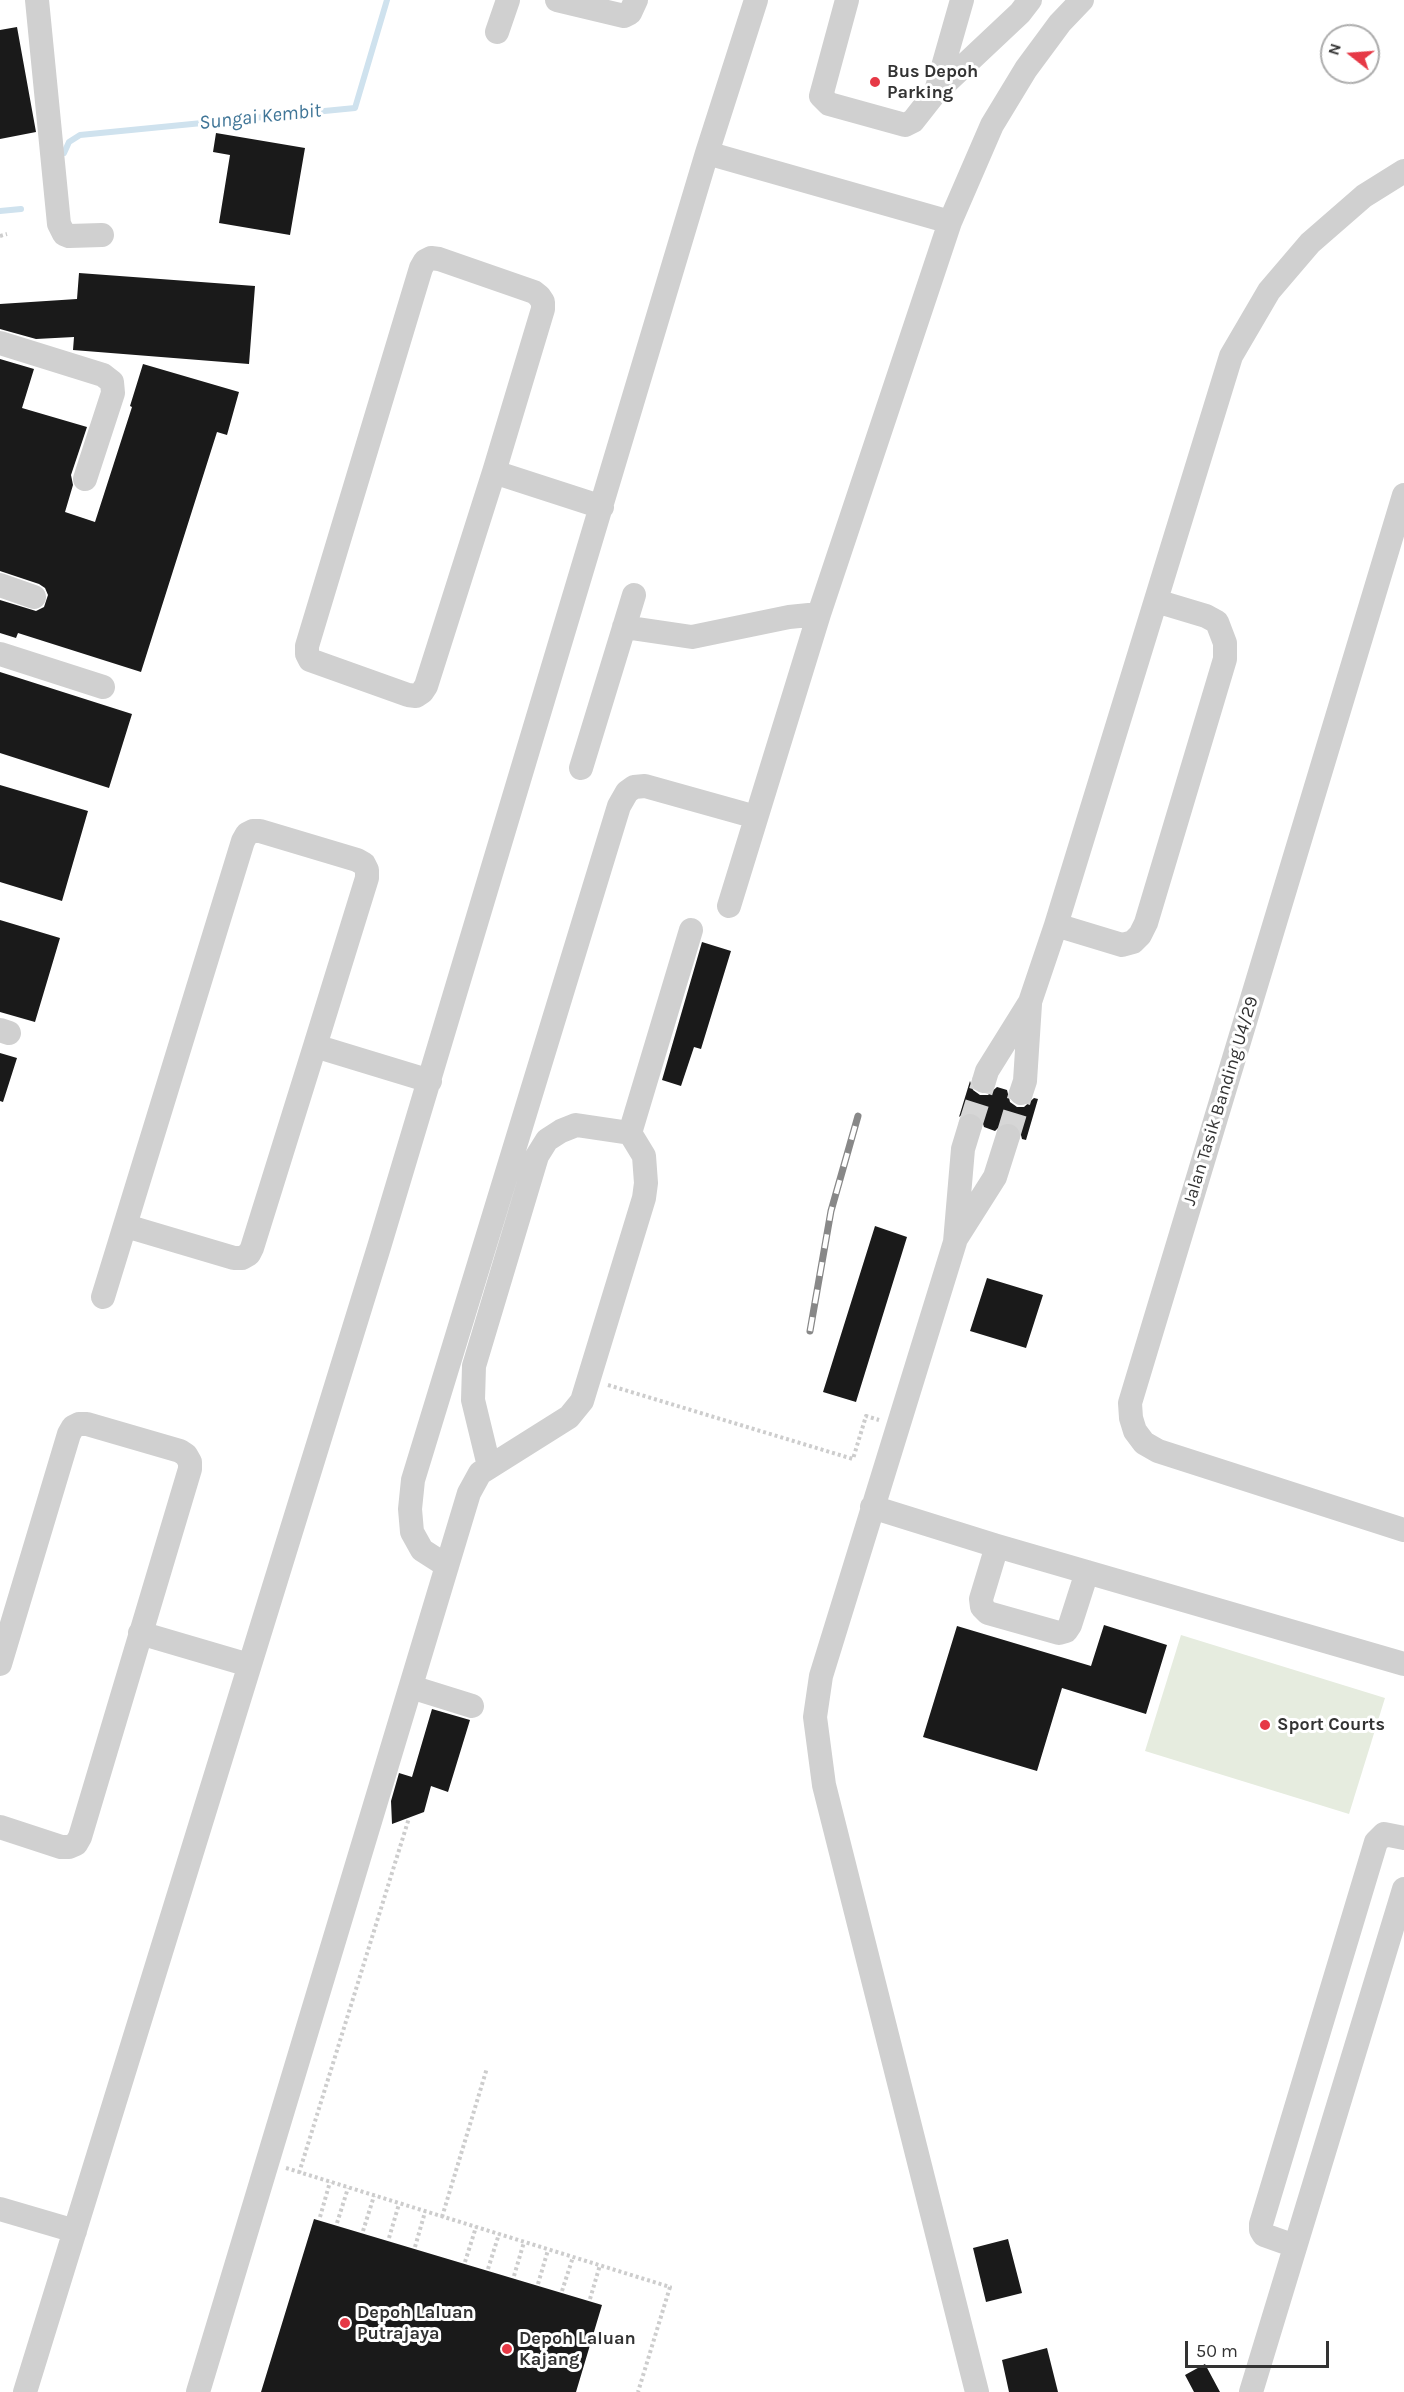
<!DOCTYPE html>
<style>
body{margin:0}
#map{position:relative;width:1404px;height:2392px;overflow:hidden;background:#fff;font-family:Karla,sans-serif}
canvas{display:block}
.north{position:absolute;left:1320px;top:24px;width:60px;height:60px;box-sizing:border-box;background:#fff;border:2px solid #adadad;border-radius:50%;rotate:287deg;font-size:16px;font-weight:700;line-height:24px;text-align:center;color:#333}
.north::after{content:'';display:block;margin:auto;width:21px;height:27px;background:#e63946;clip-path:polygon(50% 0,100% 100%,50% 72%,0 100%)}
.scale{position:absolute;left:1185px;top:2341px;width:144px;height:27px;box-sizing:border-box;border:3px solid #333;border-top:0;padding-left:8px;font-size:18px;line-height:21px;white-space:nowrap;color:#333;-webkit-text-stroke:4px #fff;paint-order:stroke}
</style>
<div id="map">
<canvas width="1404" height="2392"></canvas>
<div class="north">N</div>
<div class="scale">50 m</div>
</div>
<script>
const g = document.querySelector('canvas').getContext('2d');
g.lineJoin = 'round';
function fillPath(path, color) { g.fillStyle = color; g.fill(path, 'evenodd'); }
const poly = rows => new Path2D(rows.map(r => 'M' + r).join(''));
function stroke(path, color, width, dash) { g.strokeStyle = color; g.lineWidth = width; g.lineCap = dash ? 'butt' : 'round'; g.setLineDash(dash || []); g.stroke(path); }
function label(font, color, halo, rows, align = 'center') {
  g.font = font + ' Karla,sans-serif'; g.lineWidth = 6; g.setLineDash([]); g.textBaseline = 'middle'; g.strokeStyle = halo; g.fillStyle = color; for (const [text, x, y, turn = 0] of rows) {
    g.save(); g.translate(x, y); g.rotate((+turn || 0) * Math.PI / 180); g.textAlign = isNaN(turn) ? turn : align; if (halo) g.strokeText(text, 0, 0); g.fillText(text, 0, 0); g.restore();
  }
}
fillPath(poly([
 [1181,1635,1385,1698,1349,1814,1145,1751]
]), '#e6ecdf');
stroke(poly([
 [64,153,69,142,80,135,355,108,387,0],
 [0,211,21,209]
]), '#cfe2ee', 6);
fillPath(poly([
 [17,27,36,132,0,139,0,30],
 [216,133,305,148,290,235,219,223,230,155,213,152],
 [79,273,255,286,249,364,73,350,74,337,36,339,0,329,0,304,77,299],
 [0,359,34,369,22,408,87,427,71,475,73,485,65,512,95,522,132,407,130,406,143,364,239,392,227,435,217,432,141,672,18,633,16,638,0,633,0,600,36,611,44,607,48,595,45,588,39,584,0,571],
 [0,672,132,714,109,788,0,753],
 [0,785,88,811,62,901,0,882],
 [0,920,60,938,35,1022,0,1012],
 [702,942,731,951,701,1049,694,1047,681,1086,662,1080],
 [0,1053,17,1058,3,1102,0,1101],
 [970,1081,973,1090,980,1095,988,1095,997,1087,1007,1090,1010,1102,1017,1107,1024,1107,1034,1098,1038,1099,1026,1140,1022,1139,1019,1127,1013,1123,1004,1122,995,1131,984,1127,981,1117,975,1113,966,1112,959,1117],
 [875,1226,907,1237,856,1402,823,1392],
 [987,1278,1043,1295,1026,1348,970,1331],
 [1104,1625,1167,1645,1146,1714,1062,1688,1037,1771,923,1737,957,1626,1091,1666],
 [432,1709,470,1720,448,1792,431,1786,424,1812,392,1824,391,1801,399,1773,412,1777],
 [314,2219,602,2305,576,2392,261,2392],
 [1008,2239,1022,2293,986,2302,973,2248],
 [1047,2348,1058,2392,1009,2392,1002,2360],
 [1205,2364,1220,2392,1194,2392,1185,2375]
]), '#1a1a1a');
stroke(poly([
 [970,1126,984,1081],
 [1008,1136,1021,1093]
]), '#d6d6d6', 24, [24, 12]);
stroke(poly([
 [0,236,7,234],
 [608,1385,853,1459,866,1416,879,1420],
 [286,2168,670,2287,638,2392],
 [299,2173,409,1818],
 [320,2217,330,2182],
 [442,2217,487,2068],
 [337,2223,348,2188],
 [363,2231,374,2196],
 [389,2238,399,2204],
 [415,2247,425,2212],
 [465,2262,476,2227],
 [488,2269,499,2234],
 [514,2276,524,2242],
 [538,2284,548,2250],
 [562,2291,573,2257],
 [590,2299,600,2265]
]), '#cdcdcd', 4, [3, 3]);
stroke(poly([
 [37,0,59,224,64,234,69,236,102,235],
 [557,0,624,16,630,13,636,0],
 [847,0,821,96,829,104,905,125,913,121,935,93,1020,13,1030,0],
 [497,32,508,0],
 [936,91,962,0],
 [707,153,950,222,992,125,1026,69,1060,23,1082,0],
 [0,343,103,375,112,382,113,393,85,479],
 [494,472,543,309,543,302,539,296,534,292,439,259,431,258,425,261,421,268,307,646,307,654,310,660,408,695,416,696,422,692,426,686,494,472,602,507],
 [1404,495,1130,1403,1131,1418,1135,1431,1144,1443,1158,1451,1404,1530],
 [0,585,34,597],
 [624,627,692,637,789,617,819,614],
 [0,654,103,687],
 [581,768,634,595],
 [729,906,819,614,950,222],
 [1056,925,1122,945,1133,942,1140,935,1146,923,1225,659,1225,643,1217,622,1206,616,1156,601],
 [0,1030,9,1033],
 [984,1081,987,1071,1030,1002,1056,925,1231,356,1269,291,1310,243,1364,196,1404,171],
 [1021,1093,1025,1081,1030,1004],
 [970,1126,963,1149,955,1242,821,1676,815,1717,824,1785,977,2392],
 [630,1133,691,930],
 [126,1226,234,1258,242,1258,249,1254,252,1248,315,1046,430,1081],
 [957,1237,995,1177,1008,1136],
 [103,1297,243,841,247,834,253,831,260,831,357,860,364,864,367,870,367,878,315,1046],
 [872,1507,997,1546,1404,1664],
 [997,1546,981,1599,982,1607,988,1613,1059,1633,1066,1631,1070,1625,1087,1572],
 [447,1566,422,1550,412,1532,410,1509,413,1480,619,806,627,792,634,787,645,786,756,817],
 [140,1633,249,1665],
 [0,1664,69,1434,73,1427,79,1424,87,1424,180,1451,186,1455,190,1462,190,1469,80,1837,76,1844,69,1847,61,1847,0,1827],
 [411,1687,472,1706],
 [0,2209,75,2231],
 [1295,2246,1264,2235,1261,2230,1261,2224,1376,1842,1384,1834,1404,1838],
 [25,2392,379,1247,707,153,756,0],
 [198,2392,469,1493,480,1473,569,1417,582,1401,644,1198,646,1183,644,1156,630,1133,576,1125,561,1131,547,1140,537,1156,474,1366,473,1400,489,1466],
 [1251,2392,1404,1889]
]), '#d0d0d0', 24);
const rail = poly([
 [810,1331,831,1211,858,1116]
]);
stroke(rail, '#888', 7);
stroke(rail, '#fff', 4.5, [14]);
for (const [x, y, r, color] of [
 [875,82,6,"#e63946"],
 [1265,1725,6,"#e63946"],
 [345,2323,6,"#e63946"],
 [507,2349,6,"#e63946"]
]) { const dot = new Path2D(); dot.arc(x, y, r, 0, 2 * Math.PI); g.fillStyle = color; g.fill(dot); stroke(dot, '#fff', 2); }
label('bold 18px', '#333', '#fff', [
 ["Bus Depoh",887,72],
 ["Parking",887,93],
 ["Sport Courts",1277,1725],
 ["Depoh Laluan",357,2313],
 ["Putrajaya",357,2334],
 ["Depoh Laluan",519,2339],
 ["Kajang",519,2360]
], 'left');
label('18px', '#333', '#fff', [
 ["Jalan Tasik Banding U4/29",1221,1101,-73]
]);
label('italic 20px', '#3f7597', '#fff', [
 ["Sungai Kembit",260,117,-6]
]);
</script>
